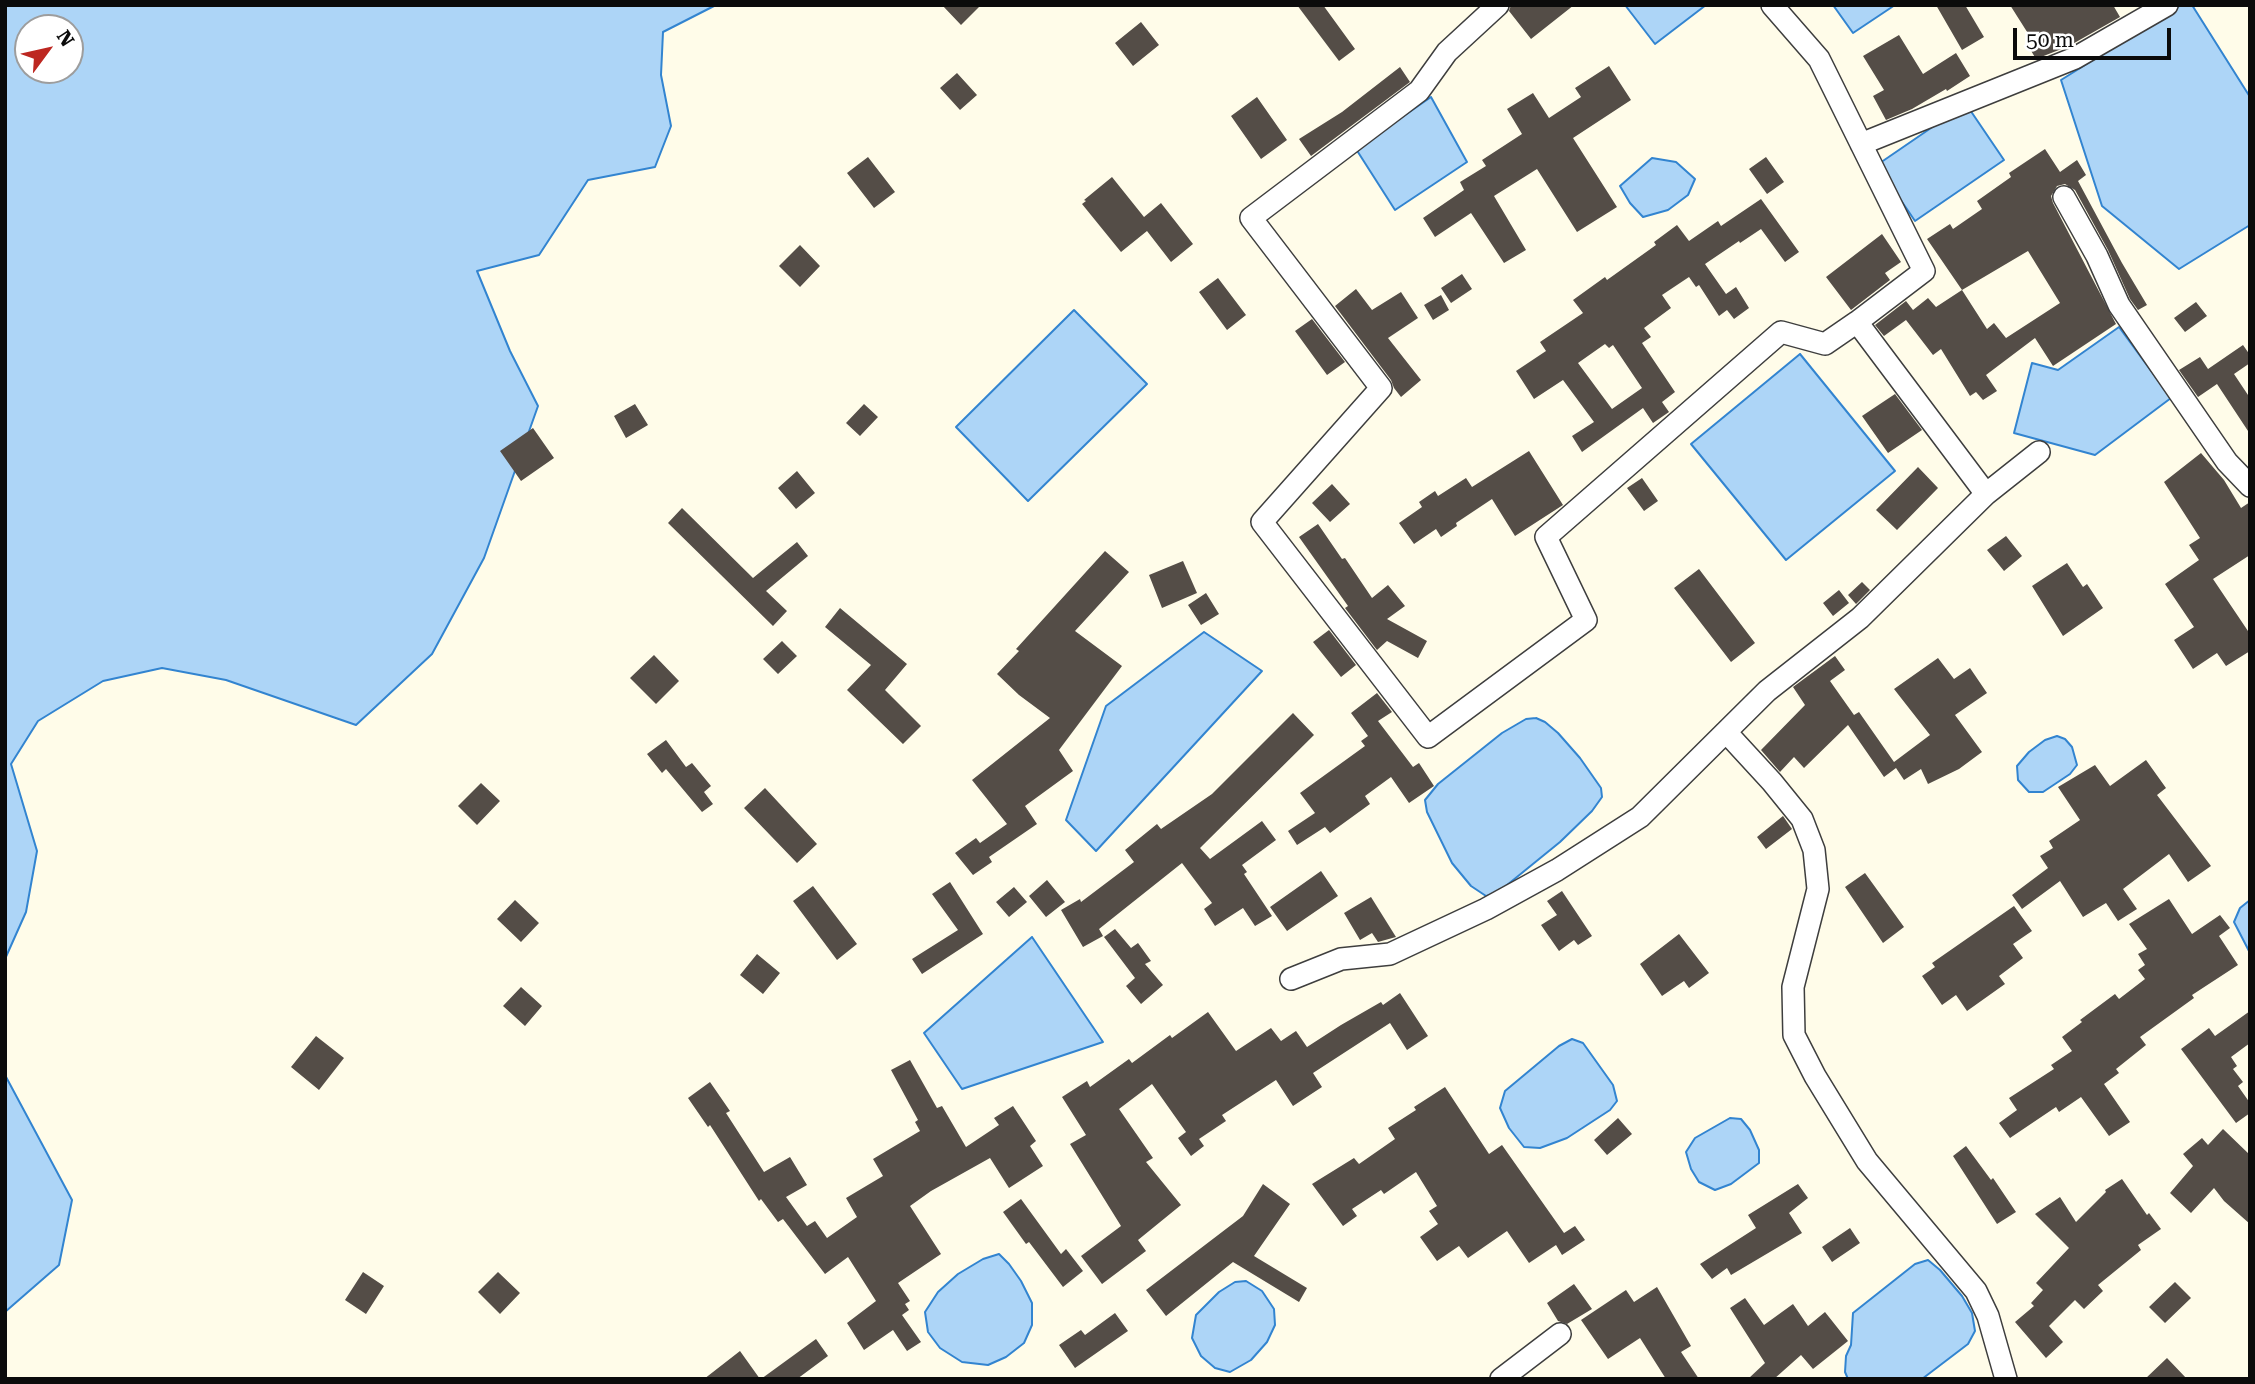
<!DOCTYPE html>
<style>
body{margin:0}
#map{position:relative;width:2255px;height:1384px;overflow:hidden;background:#fffce9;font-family:"Roboto Serif",serif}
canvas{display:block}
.frame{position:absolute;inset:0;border:7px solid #0b0b0b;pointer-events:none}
.north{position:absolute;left:14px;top:14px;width:70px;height:70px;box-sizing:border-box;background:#fff;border:2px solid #9d9d9d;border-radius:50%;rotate:57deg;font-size:19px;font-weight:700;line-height:28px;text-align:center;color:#0b0b0b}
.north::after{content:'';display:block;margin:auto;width:24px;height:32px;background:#bd2721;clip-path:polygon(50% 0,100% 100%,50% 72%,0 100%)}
.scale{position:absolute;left:2013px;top:28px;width:158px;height:32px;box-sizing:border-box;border:4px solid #0b0b0b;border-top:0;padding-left:9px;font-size:21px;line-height:24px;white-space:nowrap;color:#0b0b0b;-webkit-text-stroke:5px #fff;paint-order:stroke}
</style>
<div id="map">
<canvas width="2255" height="1384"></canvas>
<div class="frame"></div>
<div class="north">N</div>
<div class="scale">50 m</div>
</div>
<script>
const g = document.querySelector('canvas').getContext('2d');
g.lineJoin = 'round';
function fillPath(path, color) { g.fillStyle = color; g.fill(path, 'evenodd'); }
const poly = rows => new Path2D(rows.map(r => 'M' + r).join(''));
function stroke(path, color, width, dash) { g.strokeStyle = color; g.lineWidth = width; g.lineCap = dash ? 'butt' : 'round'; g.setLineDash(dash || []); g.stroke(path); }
const water = poly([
 [5,5,716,5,663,32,661,75,671,126,655,167,588,180,539,255,477,271,510,351,538,406,484,558,432,654,356,725,226,680,162,668,103,681,38,721,11,764,37,851,26,912,5,959,5,5],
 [28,28,70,28,70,70,28,70,28,28],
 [1625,5,1706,5,1655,44,1625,5],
 [1833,5,1895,5,1853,33,1833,5],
 [2181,5,2192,5,2250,97,2250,225,2179,269,2102,206,2061,80,2181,5],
 [1431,97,1467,162,1395,210,1356,149,1431,97],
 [1966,104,2004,160,1915,221,1877,165,1966,104],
 [1652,158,1676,162,1695,179,1688,195,1668,210,1643,217,1630,203,1620,186,1652,158],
 [1074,310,1147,384,1028,501,956,427,1074,310],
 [2119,327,2171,398,2095,455,2014,433,2032,363,2058,370,2119,327],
 [1800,354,1895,471,1786,560,1691,444,1800,354],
 [1204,632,1262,671,1096,851,1066,820,1106,706,1204,632],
 [1536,718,1545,722,1558,733,1580,758,1601,788,1602,797,1592,811,1560,842,1496,894,1486,896,1471,886,1452,863,1427,812,1425,800,1438,784,1502,733,1526,719,1536,718],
 [2057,736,2065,739,2072,747,2077,765,2070,774,2043,792,2029,792,2018,780,2017,766,2029,752,2045,740,2057,736],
 [2250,900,2250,953,2234,922,2240,908,2250,900],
 [1032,937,1103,1042,962,1089,924,1033,1032,937],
 [1572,1039,1583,1043,1613,1085,1617,1101,1610,1110,1567,1138,1540,1148,1524,1147,1509,1128,1500,1108,1505,1091,1559,1046,1572,1039],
 [5,1075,72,1200,59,1265,5,1312,5,1075],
 [1730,1118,1741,1119,1750,1130,1759,1150,1759,1163,1731,1184,1715,1190,1699,1182,1691,1169,1686,1152,1695,1138,1730,1118],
 [999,1254,1009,1264,1021,1281,1032,1303,1032,1325,1024,1343,1006,1357,988,1365,962,1362,940,1348,928,1332,925,1312,938,1292,958,1274,983,1259,999,1254],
 [1928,1260,1940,1270,1962,1296,1972,1313,1975,1331,1968,1344,1922,1379,1848,1379,1845,1372,1846,1356,1851,1345,1853,1313,1915,1264,1928,1260],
 [1246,1281,1262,1291,1274,1309,1275,1325,1267,1342,1251,1360,1230,1372,1215,1368,1201,1356,1192,1338,1196,1315,1219,1292,1235,1282,1246,1281]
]);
fillPath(water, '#add5f7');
stroke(water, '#3284d0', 2);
fillPath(poly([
 [942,5,981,5,961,25],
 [1297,5,1323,5,1355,49,1339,61],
 [1511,5,1574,5,1531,39,1509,11],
 [1936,5,1965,5,1984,37,1962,50],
 [2010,5,2113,5,2120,17,2069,46,2036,59,2030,49,2036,46],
 [1141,22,1159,45,1133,66,1115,43],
 [1899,35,1923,74,1956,53,1970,76,1947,91,1946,89,1912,109,1886,120,1873,96,1884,90,1863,56],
 [1609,66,1631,100,1573,138,1617,207,1577,232,1537,169,1494,196,1526,250,1504,263,1471,213,1435,237,1423,218,1464,190,1460,182,1486,166,1482,160,1522,134,1507,109,1533,93,1549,118,1581,97,1575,88],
 [1400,67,1410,82,1311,156,1299,139,1342,112],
 [957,73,977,95,960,110,940,88],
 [1257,97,1287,140,1261,159,1231,116],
 [2045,149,2060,172,2077,160,2086,175,2078,181,2122,263,2147,305,2138,310,2130,299,2108,250,2075,190,2065,184,2057,186,2051,196,2053,203,2116,324,2053,366,2035,338,1986,375,1997,391,1983,400,1976,392,1970,396,1941,349,1933,355,1906,320,1884,336,1875,325,1906,301,1913,310,1928,298,1936,307,1962,290,1987,329,1994,323,2006,338,2060,303,2028,251,1962,290,1927,239,1950,224,1953,229,1982,209,1977,201,2011,177,2009,173],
 [868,157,895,192,874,208,847,173],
 [1766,157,1784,182,1767,194,1749,169],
 [1112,177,1144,217,1161,203,1193,244,1171,262,1147,231,1121,252,1082,204,1086,201,1084,200],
 [1761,199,1799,252,1785,262,1761,229,1740,243,1739,241,1705,264,1726,294,1736,287,1749,308,1734,319,1727,310,1719,316,1699,285,1696,287,1689,277,1662,295,1671,308,1644,328,1651,337,1642,343,1675,392,1662,402,1669,412,1653,423,1643,408,1582,452,1572,436,1594,422,1563,380,1534,399,1516,371,1546,351,1540,342,1583,313,1573,300,1605,277,1607,280,1656,245,1654,242,1677,225,1689,241,1718,221,1721,226],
 [1605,344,1609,348,1613,345,1642,388,1612,409,1578,363],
 [1882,234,1901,262,1885,273,1890,280,1851,310,1826,277],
 [800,245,820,266,800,287,779,266],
 [1462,274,1472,289,1451,303,1441,288],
 [1218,278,1246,315,1227,330,1199,292],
 [1356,289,1372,310,1401,292,1418,318,1388,338,1421,380,1401,397,1394,388,1391,380,1335,306],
 [1441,295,1449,310,1433,320,1424,305],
 [2196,302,2207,316,2185,332,2174,318],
 [1312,319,1345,362,1327,375,1295,331],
 [2243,345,2250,355,2250,363,2234,374,2250,398,2250,434,2217,384,2198,397,2179,370,2200,357,2208,369],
 [1895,394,1922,430,1888,453,1862,416],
 [635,404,648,425,626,438,614,416],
 [864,404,878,417,860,436,846,423],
 [533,428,554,458,521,481,500,451],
 [1529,451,1563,505,1515,536,1492,499,1456,523,1457,526,1441,537,1436,529,1414,544,1399,523,1422,507,1419,502,1435,491,1438,496,1466,478,1472,487],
 [2201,453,2224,480,2241,508,2250,502,2250,555,2213,579,2250,634,2250,651,2226,666,2217,653,2193,669,2174,640,2194,627,2165,584,2199,560,2189,545,2200,538,2164,482],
 [1918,467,1938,488,1897,530,1876,510],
 [797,471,815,493,796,509,778,488],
 [1642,478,1658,501,1644,511,1627,488],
 [1332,484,1350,504,1330,522,1312,503],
 [682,508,753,578,797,542,808,556,766,591,787,611,773,626,668,523],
 [1318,524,1342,559,1345,558,1372,598,1388,585,1405,606,1387,619,1427,641,1418,658,1387,641,1377,650,1345,608,1348,606,1299,537],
 [2006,536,2022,556,2004,571,1987,550],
 [1105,551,1129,572,1075,631,1122,666,1059,750,1073,771,1025,806,1037,824,989,857,992,862,973,875,955,853,976,838,980,843,1007,824,972,780,1050,718,1019,695,997,674,1019,651,1016,649],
 [1183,561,1197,593,1162,608,1149,575],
 [2067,563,2083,587,2087,584,2103,608,2063,636,2032,586],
 [1699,569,1755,643,1731,662,1674,588],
 [1862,582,1870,590,1856,604,1848,595],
 [1839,590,1849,603,1833,616,1823,603],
 [1206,593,1219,614,1201,625,1188,605],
 [840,608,907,664,885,690,921,726,903,744,847,690,871,665,825,627],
 [1329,630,1356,665,1341,677,1313,642],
 [782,641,797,656,778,674,763,659],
 [654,655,679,681,656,704,630,678],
 [1835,656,1845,670,1830,681,1854,715,1859,712,1894,762,1930,735,1894,689,1938,658,1954,679,1970,668,1987,693,1955,715,1982,752,1959,769,1928,784,1921,769,1904,780,1896,768,1884,777,1848,725,1804,768,1794,757,1780,772,1761,750,1805,705,1793,687],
 [1377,693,1392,712,1378,721,1413,767,1419,763,1434,786,1409,803,1391,777,1365,796,1370,804,1330,833,1325,827,1297,845,1288,831,1315,813,1300,793,1365,746,1361,741,1368,736,1351,713],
 [1293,713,1314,735,1200,848,1210,859,1262,821,1276,840,1242,865,1247,872,1244,874,1272,916,1255,926,1243,908,1215,926,1204,909,1212,903,1182,863,1099,929,1103,936,1083,947,1061,910,1080,899,1081,902,1134,862,1125,850,1157,824,1161,829,1212,794],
 [666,740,686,767,692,763,711,786,704,792,713,804,702,812,666,769,662,773,647,754],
 [2146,760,2166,788,2157,795,2211,866,2188,882,2169,854,2123,889,2137,909,2118,921,2106,903,2083,917,2060,881,2022,909,2012,895,2048,868,2040,856,2053,848,2049,841,2080,820,2058,787,2095,765,2110,786],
 [481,783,500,801,477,825,458,806],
 [765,788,817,844,797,863,744,808],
 [1783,816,1792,829,1766,849,1757,837],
 [1321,871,1338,896,1287,931,1270,907],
 [1865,873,1904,927,1883,943,1845,887],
 [1047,880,1065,902,1046,917,1029,896],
 [950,882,983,934,922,974,912,959,958,930,932,894],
 [813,886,857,944,837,960,793,901],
 [1014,887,1027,902,1009,917,996,902],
 [1562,891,1592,936,1578,945,1574,940,1559,951,1541,925,1557,915,1547,901],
 [1371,897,1396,937,1378,942,1372,933,1360,940,1344,913],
 [2169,899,2192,934,2220,915,2230,928,2219,936,2238,965,2192,995,2194,998,2140,1037,2146,1045,2116,1069,2119,1073,2104,1084,2130,1122,2109,1136,2081,1097,2059,1112,2056,1107,2010,1138,1999,1123,2017,1110,2009,1098,2054,1069,2051,1065,2072,1051,2062,1037,2082,1022,2080,1020,2115,994,2119,999,2145,979,2138,970,2145,965,2138,954,2147,949,2129,924],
 [515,900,539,923,521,942,497,919],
 [2014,906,2032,931,2013,944,2023,958,1999,976,2005,984,1967,1011,1956,995,1942,1005,1922,976,1935,967,1932,963],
 [1115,929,1131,948,1138,943,1151,961,1145,964,1163,985,1141,1004,1126,986,1135,978,1104,937],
 [1679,934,1709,973,1689,988,1684,981,1662,996,1640,964],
 [757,954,780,973,763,994,740,975],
 [521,987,542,1006,525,1026,503,1006],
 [1400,993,1428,1036,1407,1050,1390,1023,1313,1073,1322,1087,1293,1106,1276,1080,1222,1115,1226,1121,1199,1139,1204,1146,1191,1156,1178,1138,1186,1132,1152,1084,1119,1109,1153,1158,1146,1162,1181,1205,1138,1240,1146,1251,1102,1284,1081,1256,1121,1226,1070,1144,1086,1135,1062,1097,1087,1081,1090,1087,1129,1059,1132,1063,1170,1035,1172,1038,1208,1012,1236,1051,1271,1028,1281,1041,1296,1031,1307,1047,1341,1025,1381,1002,1383,1005],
 [2250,1011,2250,1043,2231,1057,2237,1066,2233,1069,2243,1082,2238,1086,2250,1103,2250,1113,2236,1123,2181,1049,2209,1028,2215,1036],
 [316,1036,344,1058,319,1090,291,1067],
 [910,1060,937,1108,942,1106,966,1147,999,1125,994,1118,1013,1106,1036,1141,1030,1146,1043,1166,1009,1188,990,1158,931,1191,910,1206,941,1254,898,1283,910,1301,905,1304,909,1310,902,1315,921,1342,907,1351,893,1330,864,1350,847,1323,876,1301,848,1257,825,1274,783,1219,778,1222,761,1199,759,1201,710,1125,708,1127,688,1098,710,1082,730,1111,726,1113,764,1172,790,1157,807,1185,786,1197,807,1226,815,1221,827,1238,857,1217,846,1198,883,1176,873,1159,920,1131,915,1122,918,1120,891,1070],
 [1445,1087,1489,1154,1502,1145,1564,1233,1575,1226,1585,1240,1562,1255,1556,1245,1529,1263,1507,1231,1468,1258,1459,1246,1437,1261,1420,1237,1438,1224,1429,1211,1437,1206,1416,1172,1384,1194,1381,1190,1352,1209,1357,1216,1343,1226,1312,1184,1354,1158,1359,1164,1395,1139,1388,1128,1416,1110,1414,1107],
 [1618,1118,1632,1134,1607,1155,1594,1140],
 [2223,1129,2250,1155,2250,1224,2224,1201,2214,1188,2191,1213,2170,1193,2193,1166,2183,1154,2202,1138,2208,1145],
 [1966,1146,1991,1180,1993,1178,2016,1212,1997,1224,1953,1156],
 [2122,1179,2147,1215,2149,1213,2161,1229,2138,1245,2141,1250,2098,1285,2103,1291,2084,1309,2075,1300,2049,1326,2063,1342,2046,1358,2015,1322,2034,1306,2031,1303,2043,1290,2036,1283,2069,1248,2035,1214,2060,1197,2076,1222,2106,1192,2105,1190],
 [1263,1184,1290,1204,1254,1256,1307,1288,1299,1302,1233,1262,1166,1316,1146,1290,1243,1216],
 [1798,1184,1808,1198,1789,1213,1802,1233,1731,1275,1727,1268,1712,1279,1700,1264,1756,1228,1748,1215],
 [1021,1199,1061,1254,1066,1249,1083,1271,1063,1287,1029,1242,1026,1244,1003,1212],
 [1850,1228,1860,1243,1832,1262,1822,1247],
 [363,1272,384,1286,366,1314,345,1300],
 [498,1272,520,1293,500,1314,478,1292],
 [2175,1282,2191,1298,2165,1323,2149,1307],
 [1574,1284,1592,1309,1567,1324,1558,1321,1547,1303],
 [1657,1287,1691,1346,1681,1352,1699,1379,1666,1379,1640,1338,1608,1359,1581,1320,1626,1290,1634,1302],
 [1745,1298,1764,1325,1793,1304,1808,1326,1825,1312,1848,1341,1813,1369,1801,1355,1774,1379,1748,1379,1765,1363,1730,1308],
 [1115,1313,1128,1331,1075,1368,1059,1345,1081,1330,1085,1335],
 [816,1339,828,1356,797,1379,761,1379],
 [740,1351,760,1379,704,1379],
 [2167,1358,2187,1379,2145,1379]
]), '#544d47');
const minor = poly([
 [1498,5,1447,52,1419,91,1251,218,1381,388,1262,522,1428,737,1586,620,1546,537,1781,332,1825,344,1857,322,1986,494],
 [1772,5,1819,59,1924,271,1857,322],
 [1861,144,2075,58,2167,5],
 [2064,197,2097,256,2119,305,2227,462,2250,486],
 [1726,732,1772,782,1802,819,1814,850,1818,889,1793,987,1794,1035,1815,1076,1867,1161,1976,1291,1988,1316,2006,1379],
 [1291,979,1341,959,1390,954,1486,909,1557,870,1640,817,1767,691,1860,618,1986,494,2039,452],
 [1501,1379,1560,1334]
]);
stroke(minor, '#3e3e3e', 24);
stroke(minor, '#fff', 21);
</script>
